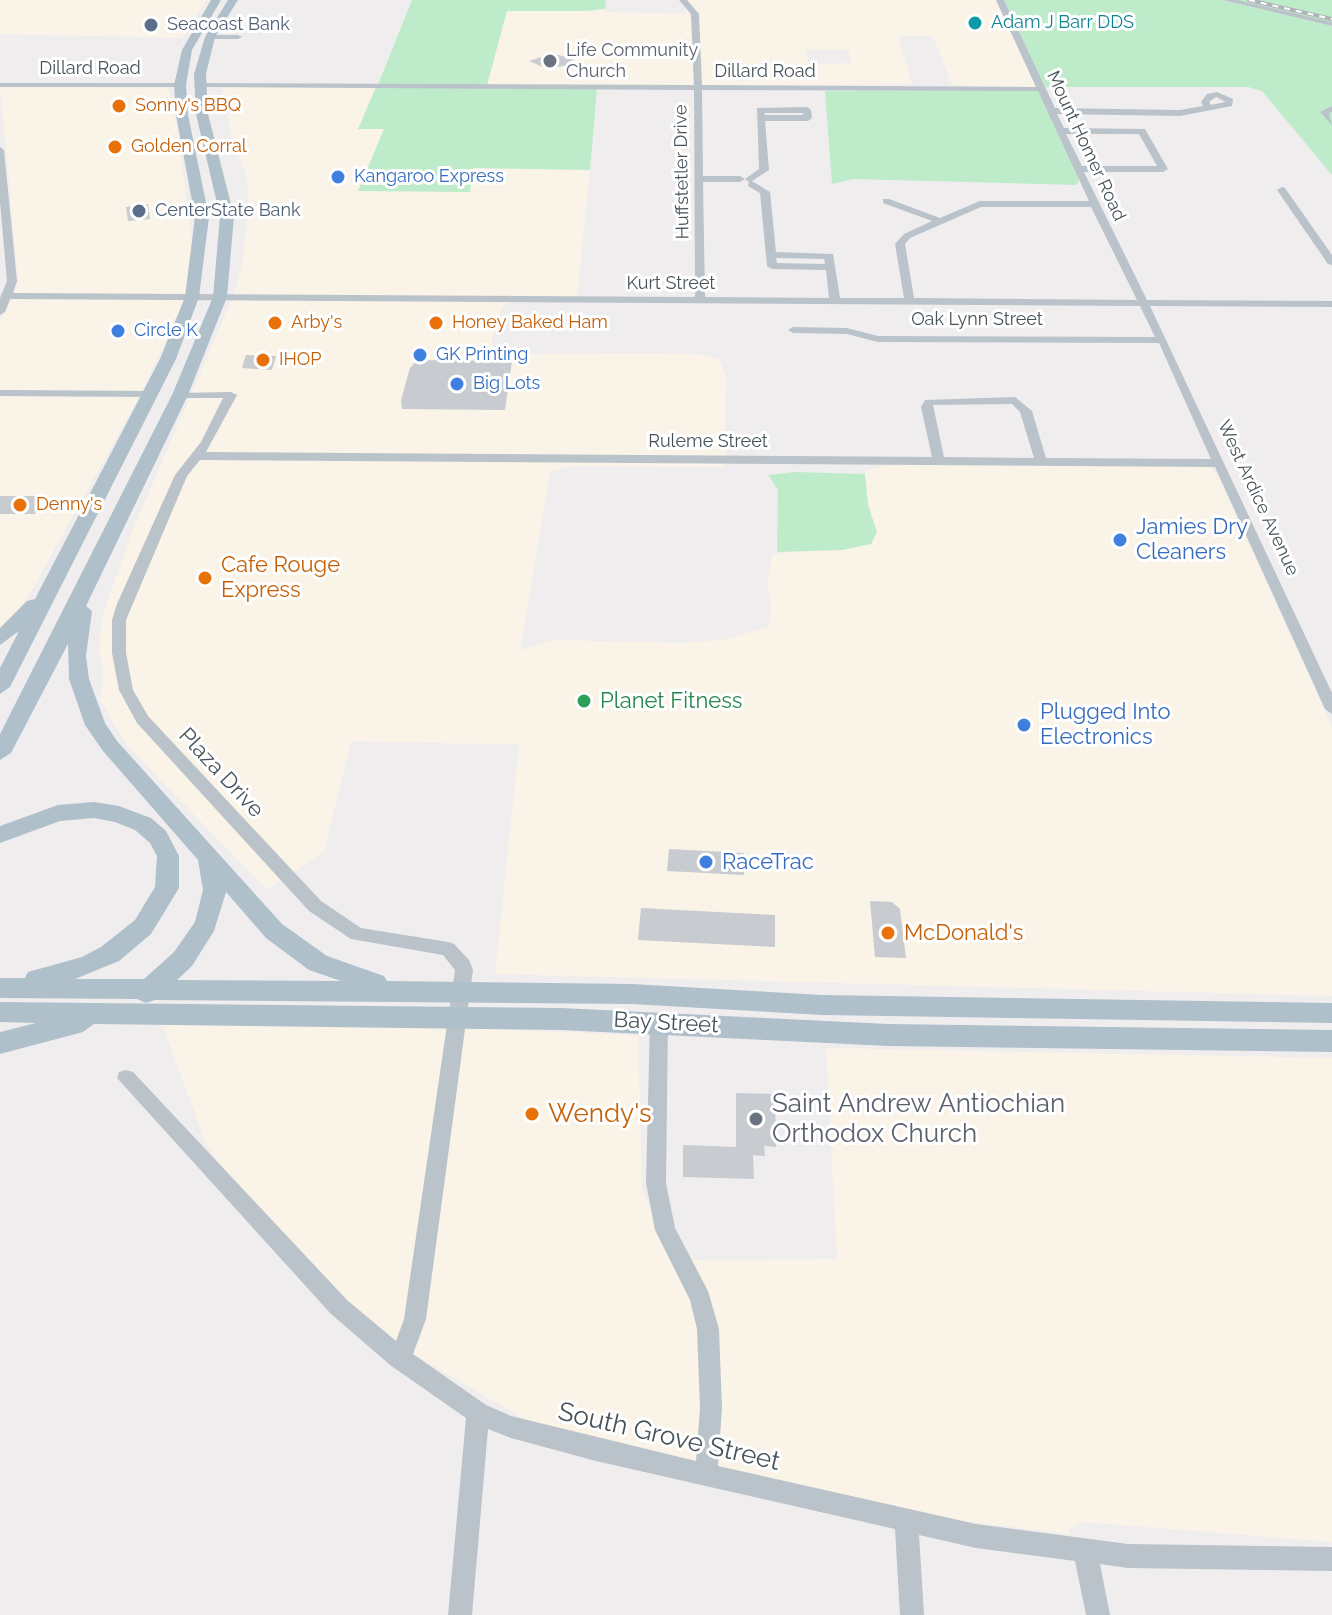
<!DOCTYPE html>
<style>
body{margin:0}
canvas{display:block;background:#f0edee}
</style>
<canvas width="1332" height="1615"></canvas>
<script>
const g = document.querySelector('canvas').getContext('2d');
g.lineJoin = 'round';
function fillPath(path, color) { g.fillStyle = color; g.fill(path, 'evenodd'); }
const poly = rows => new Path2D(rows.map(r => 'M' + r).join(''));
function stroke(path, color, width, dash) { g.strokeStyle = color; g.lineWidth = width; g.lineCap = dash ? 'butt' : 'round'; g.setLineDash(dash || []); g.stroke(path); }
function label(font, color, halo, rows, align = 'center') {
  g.font = font + ' Raleway,sans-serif'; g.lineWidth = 6; g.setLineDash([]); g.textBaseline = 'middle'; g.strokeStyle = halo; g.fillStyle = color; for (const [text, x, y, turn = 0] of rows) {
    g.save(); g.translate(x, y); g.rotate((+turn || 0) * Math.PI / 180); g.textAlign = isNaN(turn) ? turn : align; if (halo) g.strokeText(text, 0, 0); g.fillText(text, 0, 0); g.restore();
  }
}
fillPath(poly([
 [0,0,206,0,183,38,0,34],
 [687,0,996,0,1036,87,952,85,933,36,898,36,912,84,701,86,699,17],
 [806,50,848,50,852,63,808,64],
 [687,8,693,27,693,86,487,85,506,11,603,9,606,12,686,14],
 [0,86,168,88,177,125,194,258,187,294,15,293,18,281],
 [221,86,376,87,359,129,384,128,359,190,469,192,472,168,590,170,577,297,234,295,242,265,249,202,246,173,234,145],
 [13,298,186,299,142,391,0,390,0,320],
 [232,299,509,301,502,308,492,337,492,348,501,354,652,353,705,355,719,359,726,377,725,467,571,466,550,472,520,650,553,640,685,643,728,639,769,626,771,608,767,582,773,554,810,549,877,532,868,505,865,471,887,464,1207,463,1219,479,1332,727,1332,996,495,974,519,745,351,741,324,851,267,890,126,744,99,698,104,681,99,650,102,618,131,534],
 [0,396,139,397,28,597,0,631],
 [162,1024,409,1026,638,1035,642,1190,673,1260,837,1259,826,1048,1332,1058,1332,1542,1082,1522,1068,1529,1069,1534,757,1495,565,1442,319,1300,207,1146]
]), '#faf3e7');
fillPath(poly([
 [412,0,606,0,605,9,586,11,507,11,487,85,378,85],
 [1004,0,1222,0,1332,26,1332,175,1262,91,1248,87,1045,87],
 [1232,0,1332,0,1332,23],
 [376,87,597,89,590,170,473,168,470,192,358,191,384,129,358,129],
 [1038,90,1079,179,1077,185,853,179,832,184,825,91],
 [795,472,865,474,868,505,877,532,871,544,842,550,777,552,778,490,768,475]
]), '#beeccb');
fillPath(poly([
 [553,53,574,60,568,62,573,64,548,69,529,61],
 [148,204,150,219,128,221,126,207],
 [246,355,276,356,272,370,242,368],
 [417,360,512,361,505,410,402,409,401,400,410,368],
 [0,496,45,496,35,514,0,514],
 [669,849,744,853,744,875,667,871],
 [870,901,892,902,900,909,906,958,875,957],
 [641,908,775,915,775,947,638,940],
 [736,1093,775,1094,776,1147,764,1146,765,1156,753,1155,754,1179,683,1177,683,1145,736,1147]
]), '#c8cbd0');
fillPath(poly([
 [679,0,687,0,699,14,702,85,1036,87,996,0,1004,0,1055,108,1180,110,1203,106,1201,102,1207,94,1217,92,1233,99,1232,106,1180,116,1057,114,1064,128,1145,129,1168,169,1163,172,1084,172,1147,300,1332,301,1332,307,1150,306,1332,693,1332,714,1325,709,1215,467,200,460,187,476,126,620,126,653,133,690,148,716,321,901,361,928,448,942,454,944,469,960,473,970,426,1319,413,1354,486,1405,511,1416,696,1461,700,1408,697,1329,690,1300,655,1230,646,1183,650,1022,653,1017,659,1014,665,1017,668,1022,666,1183,675,1228,708,1291,719,1329,722,1408,718,1466,976,1524,1128,1544,1332,1547,1332,1571,1128,1568,1100,1564,1110,1615,1086,1615,1075,1561,976,1548,919,1535,924,1615,900,1615,895,1529,596,1461,511,1438,488,1429,472,1615,448,1615,466,1418,390,1365,331,1314,117,1078,119,1072,126,1070,133,1072,347,1300,396,1341,404,1319,455,970,443,955,351,939,309,911,137,723,119,690,112,653,112,620,117,604,175,475,201,442,223,398,180,398,176,397,176,393,231,392,237,395,206,452,932,457,921,407,925,400,1015,397,1032,411,1046,458,1211,459,1159,343,878,342,847,334,793,333,788,330,793,327,847,328,878,336,1155,337,1140,306,10,299,5,312,0,315,0,298,7,281,0,202,0,147,4,150,17,281,13,293,695,297,694,90,200,87,196,85,200,83,694,85,691,14,679,0],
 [702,90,1038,91,1089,201,980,201,940,218,889,199,883,199,883,203,932,221,904,234,895,244,904,298,840,298,833,254,776,252,770,192,752,181,769,170,765,121,808,121,812,118,811,110,807,107,757,108,759,169,745,179,749,182,748,186,760,193,767,266,772,269,826,270,829,298,705,297,703,182,740,182,745,179,740,176,703,176,702,90],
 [1216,97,1226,102,1225,102,1211,105,1209,102,1216,97],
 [764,113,803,113,803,115,765,115,764,113],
 [1066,134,1139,134,1157,166,1082,166,1066,134],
 [981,207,1091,207,1137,300,914,298,905,244,910,238,981,207],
 [776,258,824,259,825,264,777,263,776,258],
 [1012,404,1020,412,1034,458,944,457,933,405,1012,404],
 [1223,0,1237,0,1332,22,1332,26,1223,0],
 [210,35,238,35,242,37,238,39,207,39,210,35],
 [0,83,180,83,184,85,180,87,0,87,0,83],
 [1332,106,1332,112,1329,113,1332,125,1320,112,1332,106],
 [1282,187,1285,188,1332,255,1332,265,1328,264,1277,190,1282,187],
 [0,390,150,391,156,394,150,397,0,396,0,390]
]), '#bac3ca');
fillPath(poly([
 [211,0,221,0,192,50,186,85,188,115,209,217,199,297,176,359,10,687,0,694,0,668,19,631,0,645,0,628,27,601,35,599,160,359,185,297,195,217,176,115,174,85,182,50,211,0],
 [228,0,238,0,215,37,206,74,208,114,234,216,227,297,188,395,86,606,92,611,86,656,89,679,105,723,117,741,282,924,327,956,384,976,387,981,632,984,822,995,1332,1003,1332,1023,822,1015,632,1004,155,1000,146,1003,137,999,0,998,0,978,25,978,28,972,82,957,101,947,135,920,155,887,157,856,150,843,135,830,115,822,94,818,60,821,0,843,0,826,58,805,94,802,119,806,151,818,166,831,179,856,179,888,151,934,119,961,75,979,144,979,174,952,195,922,203,890,198,860,103,751,85,725,69,679,68,644,11,753,0,760,0,734,172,395,213,297,220,216,196,114,194,74,205,37,228,0],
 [226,892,266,938,309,970,341,981,177,980,192,966,214,931,226,892],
 [0,1002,561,1008,888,1024,1332,1030,1332,1052,888,1046,561,1030,94,1024,83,1032,0,1054,0,1032,36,1023,0,1022,0,1002]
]), '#afc0cb');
const rail = poly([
 [1249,0,1332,19]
]);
stroke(rail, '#b0b4b8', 4);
stroke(rail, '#fff', 2, [6]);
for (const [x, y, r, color] of [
 [975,23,8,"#0f9aa8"],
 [151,25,8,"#5c6f8a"],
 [550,61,8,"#6b7280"],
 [119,106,8,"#e8710a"],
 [115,147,8,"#e8710a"],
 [338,177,8,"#3f7fe0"],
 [139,211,8,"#5c6f8a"],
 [275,323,8,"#e8710a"],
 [436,323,8,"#e8710a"],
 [118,331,8,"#3f7fe0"],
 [420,355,8,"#3f7fe0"],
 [263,360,8,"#e8710a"],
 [457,384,8,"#3f7fe0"],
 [20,505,8,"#e8710a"],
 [1120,540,8,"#3f7fe0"],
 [205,578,8,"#e8710a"],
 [584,701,8,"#2e9e5b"],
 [1024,725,8,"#3f7fe0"],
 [706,862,8,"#3f7fe0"],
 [888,933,8,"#e8710a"],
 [532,1114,8,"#e8710a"],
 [756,1119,8,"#6b7280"]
]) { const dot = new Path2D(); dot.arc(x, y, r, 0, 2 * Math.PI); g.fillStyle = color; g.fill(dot); stroke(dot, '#fff', 3); }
label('18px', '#0d838f', '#fff', [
 ["Adam J Barr DDS",991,23]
], 'left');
label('18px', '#4e5e75', '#fff', [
 ["Seacoast Bank",167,25],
 ["CenterState Bank",155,211]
], 'left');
label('18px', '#5b616d', '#fff', [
 ["Life Community",566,51],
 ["Church",566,72]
], 'left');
label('18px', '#47535a', '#fff', [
 ["Dillard Road",90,69],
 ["Dillard Road",765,72],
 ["Mount Homer Road",1086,146,65],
 ["Huffstetler Drive",682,172,-91],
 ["Kurt Street",671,284],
 ["Oak Lynn Street",977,320],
 ["Ruleme Street",708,442],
 ["West Ardice Avenue",1258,498,65]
]);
label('18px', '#c56008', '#fff', [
 ["Sonny's BBQ",135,106],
 ["Golden Corral",131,147],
 ["Arby's",291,323],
 ["Honey Baked Ham",452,323],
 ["IHOP",279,360],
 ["Denny's",36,505]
], 'left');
label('18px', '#366cbe', '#fff', [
 ["Kangaroo Express",354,177],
 ["Circle K",134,331],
 ["GK Printing",436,355],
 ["Big Lots",473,384]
], 'left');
label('22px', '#366cbe', '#fff', [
 ["Jamies Dry",1136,527],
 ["Cleaners",1136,552],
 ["Plugged Into",1040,712],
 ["Electronics",1040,737],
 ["RaceTrac",722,862]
], 'left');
label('22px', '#c56008', '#fff', [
 ["Cafe Rouge",221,565],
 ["Express",221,590],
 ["McDonald's",904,933]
], 'left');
label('22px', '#27864d', '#fff', [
 ["Planet Fitness",600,701]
], 'left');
label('22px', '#47535a', '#fff', [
 ["Plaza Drive",221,773,47],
 ["Bay Street",666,1023,3]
]);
label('26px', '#5b616d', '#fff', [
 ["Saint Andrew Antiochian",772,1104],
 ["Orthodox Church",772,1134]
], 'left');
label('26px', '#c56008', '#fff', [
 ["Wendy's",548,1114]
], 'left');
label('26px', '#47535a', '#fff', [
 ["South Grove Street",669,1437,13]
]);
</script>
